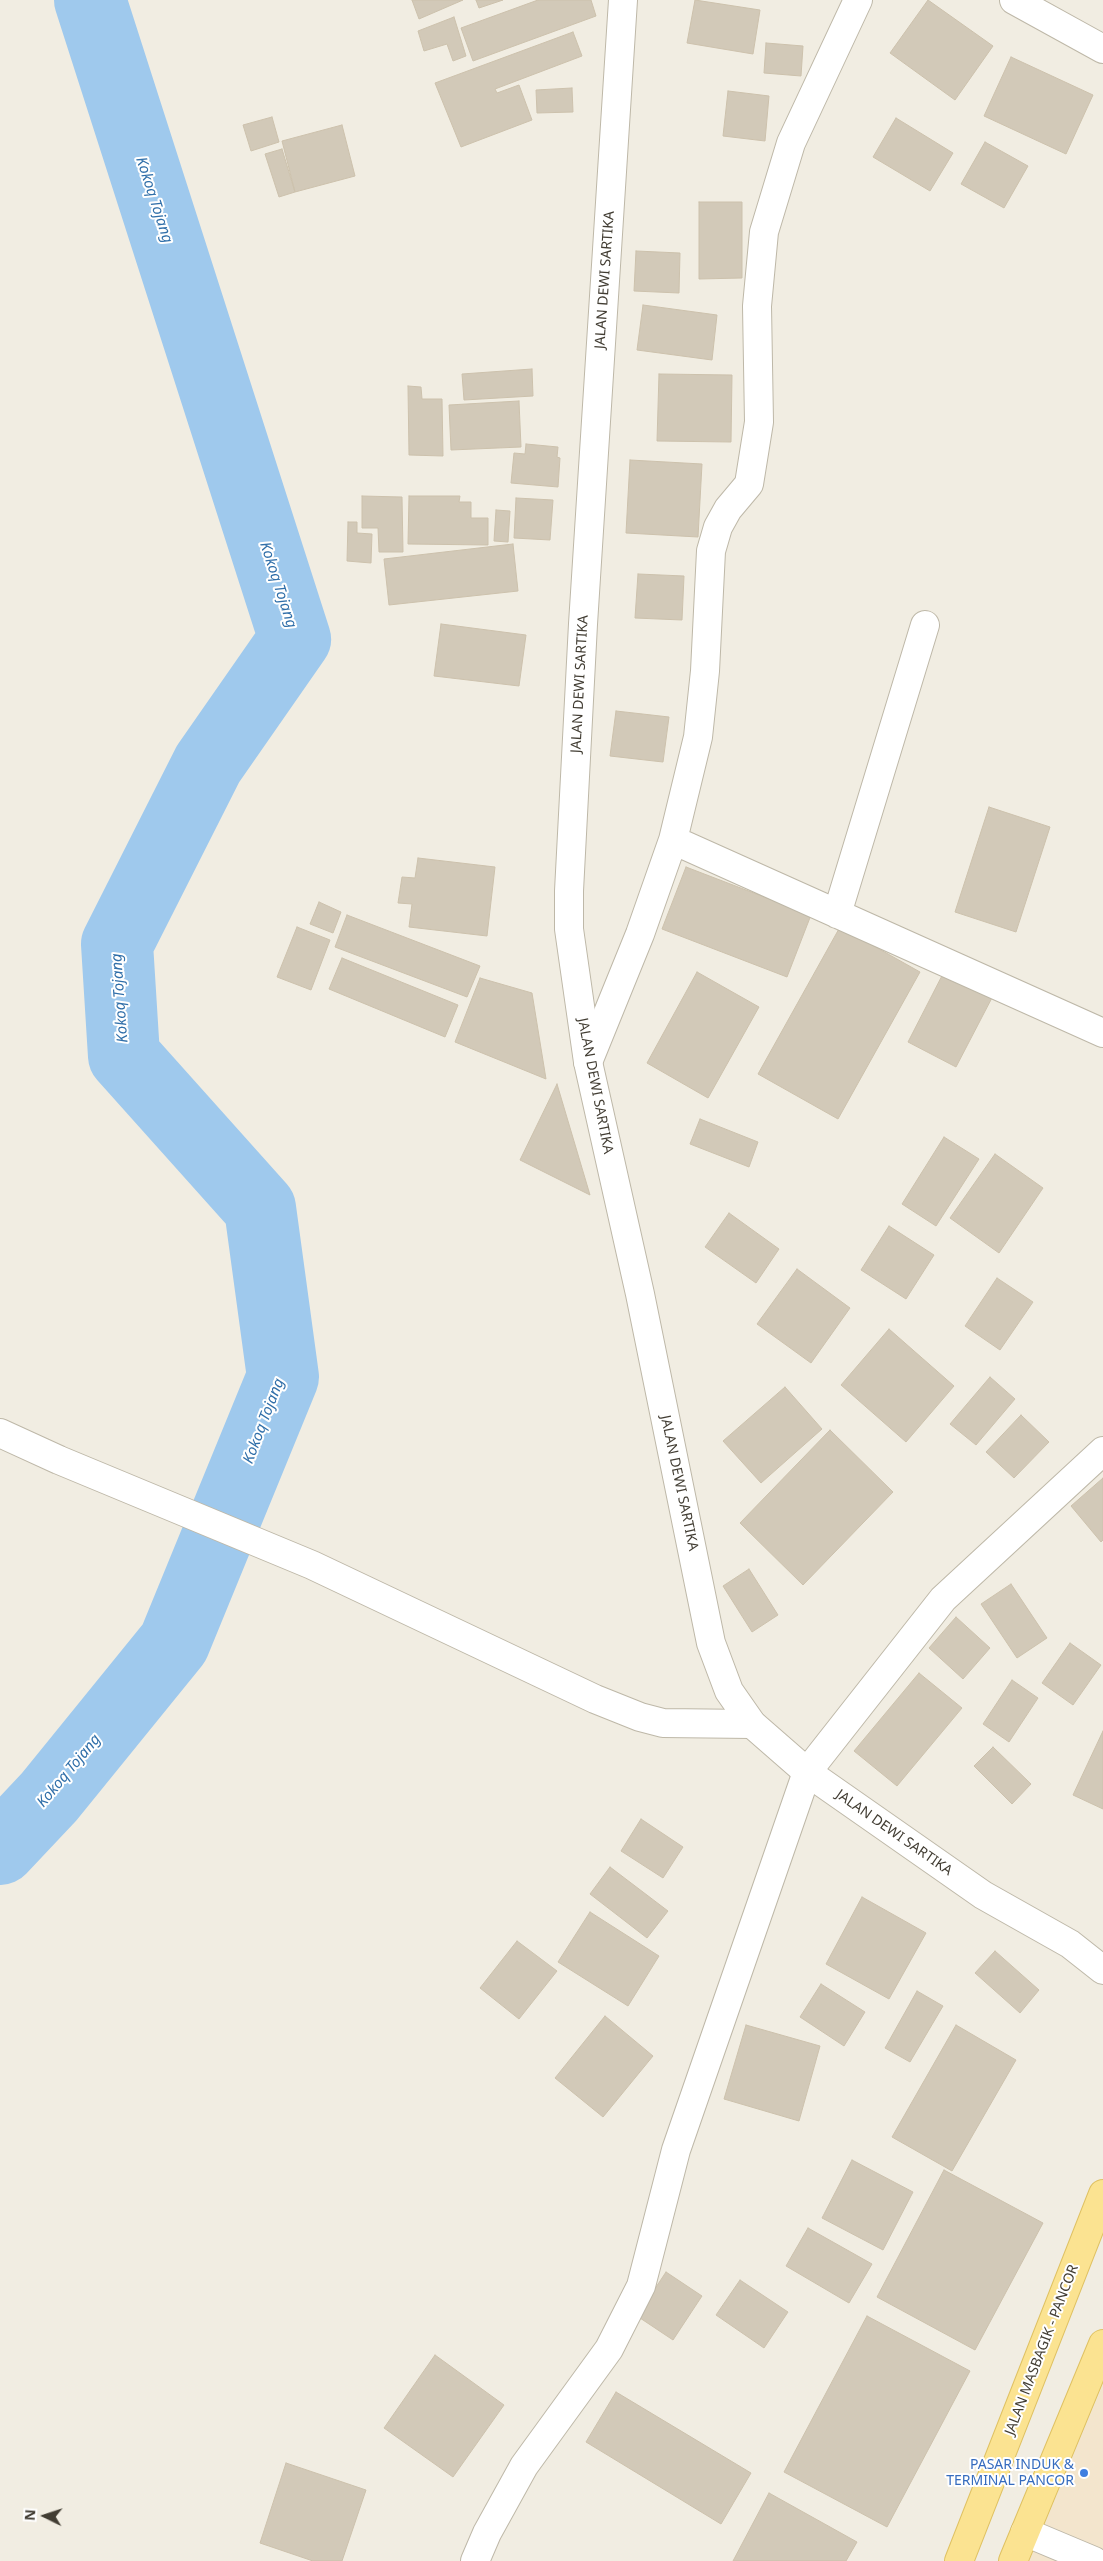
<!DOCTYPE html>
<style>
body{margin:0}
#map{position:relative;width:1103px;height:2561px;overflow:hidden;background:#f1ede2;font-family:"Noto Sans",sans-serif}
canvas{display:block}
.north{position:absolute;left:20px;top:2491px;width:50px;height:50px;-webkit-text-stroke:4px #fff;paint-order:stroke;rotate:274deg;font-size:14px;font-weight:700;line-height:20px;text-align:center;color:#423d33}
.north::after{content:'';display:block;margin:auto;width:18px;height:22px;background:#423d33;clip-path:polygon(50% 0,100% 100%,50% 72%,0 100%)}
</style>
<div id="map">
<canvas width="1103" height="2561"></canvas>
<div class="north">N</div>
</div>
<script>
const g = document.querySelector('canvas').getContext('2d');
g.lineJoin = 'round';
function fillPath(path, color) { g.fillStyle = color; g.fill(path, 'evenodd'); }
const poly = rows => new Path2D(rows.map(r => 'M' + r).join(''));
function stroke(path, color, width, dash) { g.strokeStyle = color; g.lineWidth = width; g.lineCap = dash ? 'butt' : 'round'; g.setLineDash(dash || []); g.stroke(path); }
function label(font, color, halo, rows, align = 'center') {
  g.font = font + ' "Noto Sans",sans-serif'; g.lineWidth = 4; g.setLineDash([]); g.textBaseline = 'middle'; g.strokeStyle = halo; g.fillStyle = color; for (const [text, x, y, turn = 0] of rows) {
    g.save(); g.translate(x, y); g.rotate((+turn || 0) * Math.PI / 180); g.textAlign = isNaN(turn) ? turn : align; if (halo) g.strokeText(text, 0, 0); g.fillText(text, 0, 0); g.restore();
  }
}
fillPath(poly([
 [1103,2384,1103,2561,1029,2561]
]), '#f3e5cd');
stroke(poly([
 [0,1849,49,1797,174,1643,283,1377,260,1208,124,1056,117,944,208,764,295,639,90,0]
]), '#9fc9ed', 72);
const building = poly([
 [412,0,463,0,419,19,412,0],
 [476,0,503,0,479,8,476,0],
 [538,0,591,0,596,16,473,61,461,28,538,0],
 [695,0,760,10,753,54,687,43,695,0],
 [928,0,993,46,955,100,890,53,928,0],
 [454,17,466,56,453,61,447,44,424,51,418,31,454,17],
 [573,32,582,56,495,89,497,93,519,85,532,120,461,147,435,83,573,32],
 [766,43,803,46,801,76,764,73,766,43],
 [1011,57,1093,95,1066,154,984,116,1011,57],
 [572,88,573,112,537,113,536,90,572,88],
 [728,91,769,96,765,141,723,136,728,91],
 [272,117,279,142,251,151,243,125,272,117],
 [896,118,953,153,930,191,873,157,896,118],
 [342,125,355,176,295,192,282,141,342,125],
 [985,142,1028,166,1004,208,961,184,985,142],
 [282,149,295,192,279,197,265,154,282,149],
 [699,202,742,202,742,278,699,279,699,202],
 [636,251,680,253,679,293,634,291,636,251],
 [643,305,717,315,712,360,637,350,643,305],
 [532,369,533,396,464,400,462,374,532,369],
 [659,374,732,375,731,442,657,441,659,374],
 [408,386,421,387,422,399,442,399,443,456,409,455,408,386],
 [519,401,521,447,451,450,449,405,519,401],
 [526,444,558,447,557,457,560,458,558,487,511,483,514,453,525,454,526,444],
 [630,460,702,464,698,537,626,533,630,460],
 [362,496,402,497,403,552,379,552,378,528,362,528,362,496],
 [409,496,460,496,459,502,471,502,471,518,488,518,488,545,408,544,409,496],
 [516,498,553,500,550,540,514,538,516,498],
 [496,510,510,511,508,542,494,541,496,510],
 [348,522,357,522,357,533,372,534,371,563,347,561,348,522],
 [513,544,518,591,389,605,384,559,513,544],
 [638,574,684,576,682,620,635,618,638,574],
 [441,624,526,635,519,686,434,676,441,624],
 [616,711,669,717,663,762,610,756,616,711],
 [989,807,1050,827,1016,932,955,912,989,807],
 [418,858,495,867,487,936,409,927,412,904,398,903,402,877,415,878,418,858],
 [686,867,811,915,787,977,662,929,686,867],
 [319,902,341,912,333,933,310,924,319,902],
 [347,915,480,966,467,997,335,947,347,915],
 [297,927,330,940,311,990,277,977,297,927],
 [840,927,920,972,838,1119,758,1074,840,927],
 [342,958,458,1005,445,1037,329,989,342,958],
 [947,966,995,992,956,1067,908,1042,947,966],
 [697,972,759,1007,708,1098,647,1063,697,972],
 [480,978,532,993,546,1079,455,1042,480,978],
 [557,1084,590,1195,520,1160,557,1084],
 [700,1119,758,1142,749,1167,690,1144,700,1119],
 [944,1137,979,1159,936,1226,902,1204,944,1137],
 [995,1154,1043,1188,999,1253,950,1218,995,1154],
 [729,1213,779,1249,756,1283,705,1247,729,1213],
 [889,1226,934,1255,906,1299,861,1270,889,1226],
 [797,1269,850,1308,811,1363,757,1324,797,1269],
 [997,1278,1033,1302,1000,1350,965,1326,997,1278],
 [889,1329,954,1386,906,1442,841,1385,889,1329],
 [990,1377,1015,1399,976,1445,950,1424,990,1377],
 [785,1387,822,1429,761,1483,723,1441,785,1387],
 [1021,1415,1049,1442,1014,1478,986,1452,1021,1415],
 [830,1430,893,1492,803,1585,740,1523,830,1430],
 [1103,1478,1103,1540,1101,1542,1071,1506,1103,1478],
 [749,1569,778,1615,752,1632,723,1586,749,1569],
 [1011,1584,1047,1638,1017,1658,981,1604,1011,1584],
 [956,1617,990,1648,963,1679,929,1648,956,1617],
 [1070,1643,1101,1665,1073,1705,1042,1683,1070,1643],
 [919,1673,962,1708,897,1786,854,1751,919,1673],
 [1012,1680,1038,1698,1009,1742,983,1724,1012,1680],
 [1103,1731,1103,1809,1073,1795,1103,1731],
 [993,1747,1031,1784,1012,1804,974,1766,993,1747],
 [641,1819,683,1847,663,1878,621,1851,641,1819],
 [610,1867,668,1911,647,1938,590,1894,610,1867],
 [862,1897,926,1933,889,1999,826,1964,862,1897],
 [590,1912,659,1956,628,2006,558,1962,590,1912],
 [517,1941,557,1971,519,2019,480,1988,517,1941],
 [995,1951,1039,1990,1020,2013,975,1973,995,1951],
 [821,1984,865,2012,844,2046,800,2017,821,1984],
 [917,1991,943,2006,910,2062,885,2048,917,1991],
 [605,2016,653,2056,603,2117,555,2078,605,2016],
 [746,2025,820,2046,799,2121,724,2099,746,2025],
 [956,2025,1016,2060,952,2171,892,2137,956,2025],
 [852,2160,913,2192,883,2250,822,2218,852,2160],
 [944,2170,1043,2223,975,2350,877,2297,944,2170],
 [808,2228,872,2264,849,2303,786,2266,808,2228],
 [666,2272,702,2296,673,2340,637,2316,666,2272],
 [740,2280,788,2312,764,2348,716,2315,740,2280],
 [867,2316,970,2371,887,2527,784,2472,867,2316],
 [435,2355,504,2405,453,2477,384,2428,435,2355],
 [616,2392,751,2473,721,2524,586,2442,616,2392],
 [286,2463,366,2490,342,2561,313,2561,260,2543,286,2463],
 [769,2493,857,2542,846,2561,733,2561,769,2493]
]);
fillPath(building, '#d2c9b8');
stroke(building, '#ccc1ac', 1);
const minor = poly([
 [1014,0,1103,49],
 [673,840,1103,1033],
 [837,914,925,625],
 [588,1062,640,934,673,840,698,737,705,671,711,551,718,527,728,509,749,484,759,422,757,306,764,232,791,143,858,0],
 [0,1433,59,1460,312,1565,595,1699,640,1717,663,1723,752,1724],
 [1025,2532,1094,2561],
 [475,2561,487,2533,524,2466,609,2349,641,2286,676,2150,807,1772,943,1599,1103,1451]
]);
const tertiary = poly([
 [623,0,583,624,569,891,569,929,588,1062,640,1294,711,1643,729,1691,752,1724,807,1772,983,1895,1070,1944,1103,1970]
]);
const primary = poly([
 [959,2561,1103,2194],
 [1013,2561,1103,2344]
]);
stroke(minor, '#beb8a8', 30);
stroke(tertiary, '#beb8a8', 30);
stroke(primary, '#dfc162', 30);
stroke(minor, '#fff', 28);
stroke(tertiary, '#fff', 28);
stroke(primary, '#fbe391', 28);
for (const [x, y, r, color] of [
 [1084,2473,5,"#3f7fe0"]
]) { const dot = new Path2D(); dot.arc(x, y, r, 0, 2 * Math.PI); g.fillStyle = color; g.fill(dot); stroke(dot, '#fff', 2); }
label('14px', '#423d33', '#fff', [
 ["JALAN DEWI SARTIKA",605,280,-86],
 ["JALAN DEWI SARTIKA",580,684,-87],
 ["JALAN DEWI SARTIKA",595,1086,79],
 ["JALAN DEWI SARTIKA",679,1483,78],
 ["JALAN DEWI SARTIKA",894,1833,35],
 ["JALAN MASBAGIK - PANCOR",1042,2350,-69]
]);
label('14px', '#366cbe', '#fff', [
 ["PASAR INDUK &",1074,2465],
 ["TERMINAL PANCOR",1074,2481]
], 'right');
label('italic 15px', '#306fa9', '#fff', [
 ["Kokoq Tojang",154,200,72],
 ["Kokoq Tojang",278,585,72],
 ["Kokoq Tojang",120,998,-94],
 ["Kokoq Tojang",264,1421,-69],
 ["Kokoq Tojang",69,1771,-50]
]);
</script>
